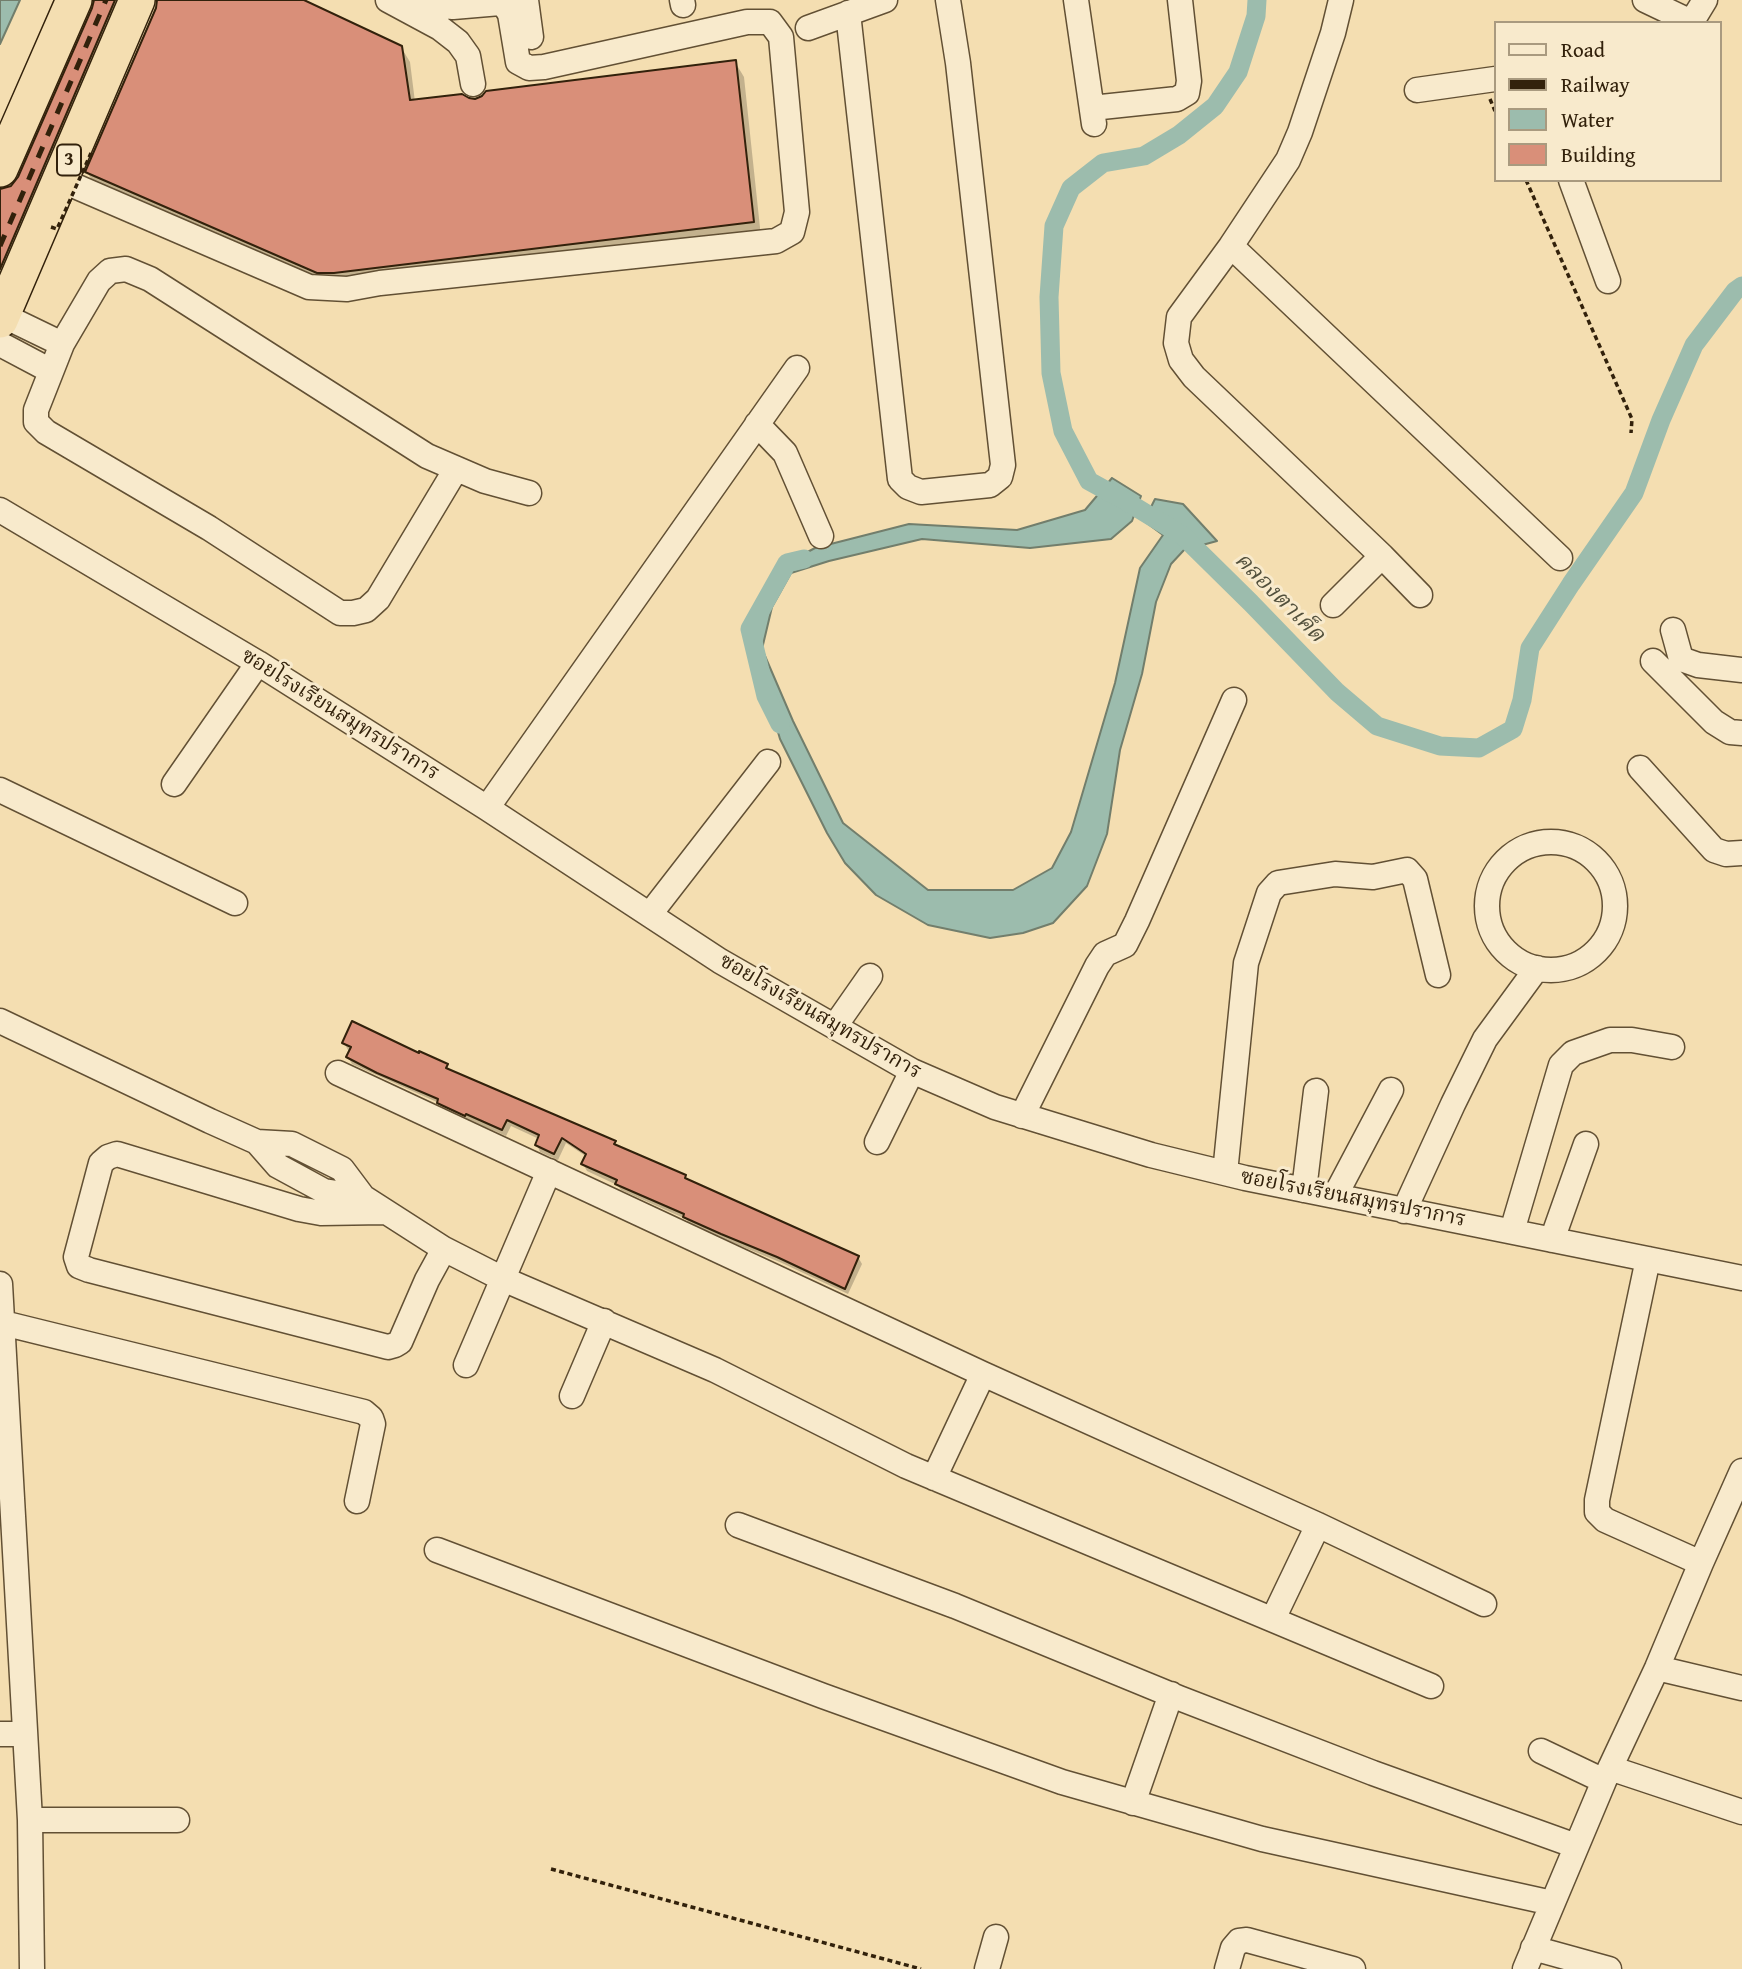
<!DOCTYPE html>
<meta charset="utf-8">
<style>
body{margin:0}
#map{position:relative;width:1742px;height:1969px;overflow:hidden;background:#f4deb1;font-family:"Gentium Book Plus",serif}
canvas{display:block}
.legend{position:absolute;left:1494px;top:21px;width:228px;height:161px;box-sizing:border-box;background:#f8eacc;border:2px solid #a99a7f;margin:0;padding:9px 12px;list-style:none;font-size:21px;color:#32210b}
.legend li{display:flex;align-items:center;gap:14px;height:35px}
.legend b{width:35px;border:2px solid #a99a7f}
</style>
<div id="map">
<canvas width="1742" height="1969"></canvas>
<ul class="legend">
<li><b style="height:9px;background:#f8eacc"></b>Road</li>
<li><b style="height:9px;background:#32210b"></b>Railway</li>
<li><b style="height:19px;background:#9cbcad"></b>Water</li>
<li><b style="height:19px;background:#d98f79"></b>Building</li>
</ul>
</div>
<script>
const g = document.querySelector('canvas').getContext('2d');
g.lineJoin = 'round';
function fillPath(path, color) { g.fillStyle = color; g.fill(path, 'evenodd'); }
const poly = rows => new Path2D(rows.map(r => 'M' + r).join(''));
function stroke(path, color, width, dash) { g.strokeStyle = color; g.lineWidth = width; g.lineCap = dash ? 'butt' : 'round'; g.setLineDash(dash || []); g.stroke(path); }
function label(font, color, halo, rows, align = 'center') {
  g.font = font + ' "Gentium Book Plus","Noto Serif Thai",serif'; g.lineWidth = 6; g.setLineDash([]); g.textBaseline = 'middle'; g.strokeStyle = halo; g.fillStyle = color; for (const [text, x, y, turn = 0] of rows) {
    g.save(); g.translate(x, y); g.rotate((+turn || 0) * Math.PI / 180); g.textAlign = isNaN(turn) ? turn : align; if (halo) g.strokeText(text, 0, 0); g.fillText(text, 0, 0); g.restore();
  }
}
const water = poly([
 [0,0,20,0,0,44,0,0],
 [1112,478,1141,496,1132,521,1111,539,1030,548,922,539,829,561,791,573,772,607,762,649,793,721,843,823,928,890,1013,890,1052,868,1071,832,1115,683,1140,568,1163,535,1144,521,1155,499,1183,504,1217,541,1184,550,1171,564,1156,602,1142,674,1120,750,1107,834,1087,886,1053,923,1023,933,990,938,928,925,876,895,845,863,827,833,780,739,756,656,752,624,787,563,815,548,909,524,1017,530,1085,510,1112,478]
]);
fillPath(water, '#9cbcad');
stroke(water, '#727e6c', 2);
fillPath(poly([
 [95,0,132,0,0,302,0,190,14,186,20,179,94,9],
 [158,0,300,0,401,47,410,62,415,102,475,100,735,62,744,77,761,237,343,288,96,187,87,172,157,8],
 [344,1043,447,1066,450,1072,615,1142,618,1148,685,1177,687,1181,858,1257,862,1264,848,1294,782,1263,726,1240,689,1223,686,1219,621,1190,617,1185,587,1171,583,1164,587,1157,566,1143,558,1160,540,1152,537,1145,539,1139,511,1126,506,1136,443,1109,439,1103,352,1064,348,1057,351,1051,348,1050]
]), '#0003');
stroke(poly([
 [1257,0,1256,16,1238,72,1215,106,1179,135,1144,156,1103,163,1071,188,1054,226,1049,297,1051,373,1063,431,1089,481,1129,503,1183,536,1251,603,1337,692,1377,726,1440,746,1479,748,1513,729,1522,700,1530,648,1571,584,1634,493,1661,420,1694,345,1735,291,1742,286],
 [780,724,766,696,750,629,787,563,804,559]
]), '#9cbcad', 19);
const building = poly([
 [94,0,115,0,0,269,0,189,11,186,18,177,92,8,94,0],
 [157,0,304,0,402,46,410,100,462,94,469,98,475,99,482,96,486,91,736,60,754,222,334,273,317,273,85,172,156,8,157,0],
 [352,1021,419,1053,419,1051,448,1064,446,1068,616,1141,614,1144,686,1175,685,1178,859,1256,845,1289,777,1257,721,1234,683,1217,684,1214,615,1184,617,1180,581,1164,586,1154,562,1138,554,1154,535,1145,539,1135,507,1120,502,1130,466,1114,465,1116,437,1103,438,1099,377,1073,346,1057,351,1047,342,1043,352,1021]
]);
fillPath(building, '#d98f79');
stroke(building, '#32210b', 2);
const minor = poly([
 [388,0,440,28,458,42,468,56,473,84],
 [526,0,531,37],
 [682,0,683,5],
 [1076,0,1094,124],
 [1341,0,1333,33,1300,132,1288,160,1231,246,1179,317,1176,343,1181,360,1194,377,1382,556,1420,595],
 [1645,0,1691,22],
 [848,13,900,479,908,487,921,492,990,485,1000,477,1003,465,958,63,948,0],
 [1691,23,1705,0],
 [808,28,885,0],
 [1417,90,1495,79],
 [1092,108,1177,99,1187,93,1189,81,1180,0],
 [61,180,309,287,347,289,380,283,776,241,792,232,797,212,781,37,770,22,747,22,544,67,529,68,518,62,510,14,505,6,500,3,453,7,434,5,424,0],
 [1571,180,1608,281],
 [1231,246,1560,558],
 [2,315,62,344],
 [0,344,51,371],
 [757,424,785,453,821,536],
 [456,469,378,599,366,610,353,613,340,613,209,528,46,432,36,422,36,410,62,344,99,281,110,271,126,269,150,279,427,456,485,481,529,493],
 [0,510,258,663,487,808,720,961,912,1071,995,1107,1151,1155,1245,1178,1742,1278],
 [1333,605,1382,556],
 [1673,630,1681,659,1698,665,1742,670],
 [1653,661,1714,722,1730,732,1742,733],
 [1640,768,1714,850,1726,854,1742,853],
 [174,784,258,663],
 [0,790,235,903],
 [487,808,797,368],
 '1487 906a64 64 0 1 1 128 0a64 64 0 1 1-128 0Z',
 [650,914,768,762],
 [0,1021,210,1121,257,1142,292,1144,342,1169,363,1197,444,1249,503,1279,715,1370,906,1466,1431,1686],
 [835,1026,870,976],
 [338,1073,983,1374,1318,1525,1484,1604],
 [1022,1116,1097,966,1105,954,1125,945,1137,921,1234,700],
 [257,1142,278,1166,324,1191,363,1197],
 [877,1142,912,1071],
 [1225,1173,1246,963,1269,893,1278,883,1335,874,1373,877,1407,870,1415,879,1438,975],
 [1304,1190,1316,1091],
 [1335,1196,1391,1090],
 [1404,1211,1453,1104,1485,1039,1537,968],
 [384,1212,321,1213,299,1209,117,1154,108,1157,101,1163,76,1257,79,1266,89,1270,388,1347,395,1345,400,1342,427,1280,444,1249],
 [1512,1231,1561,1065,1573,1053,1610,1040,1632,1040,1672,1047],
 [1552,1240,1586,1144],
 [1648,1259,1597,1500,1597,1512,1605,1520,1701,1563],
 [0,1284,30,1820,32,1969],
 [3,1323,364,1412,371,1418,373,1424,357,1501],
 [466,1365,549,1171],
 [572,1396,604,1321],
 [934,1478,983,1374],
 [738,1525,955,1606,1179,1698,1373,1773,1576,1846],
 [437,1550,823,1696,1062,1782,1262,1839,1552,1903],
 [1273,1619,1318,1525],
 [1657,1668,1742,1688],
 [0,1734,25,1734],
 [1541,1751,1604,1781],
 [1610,1768,1742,1812],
 [1133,1803,1171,1694],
 [30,1820,177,1820],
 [1533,1948,1609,1969],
 [987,1969,996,1937],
 [1227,1969,1233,1948,1239,1941,1247,1940,1353,1969],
 [1525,1969,1604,1781,1657,1668,1701,1563,1742,1471]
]);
const highway = poly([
 [0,169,74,0],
 [0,320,137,0]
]);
stroke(minor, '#625034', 27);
stroke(highway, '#32210b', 38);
stroke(poly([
 [1490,99,1495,111],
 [1526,180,1632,419,1631,433],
 [551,1869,921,1969]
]), '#32210b', 3.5, [5, 3.5]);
stroke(minor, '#f8eacc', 24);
stroke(highway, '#f4deb1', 35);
stroke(poly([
 [0,246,106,0]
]), '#32210b', 5, [12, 12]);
stroke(poly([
 [51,227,57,229,91,153]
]), '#32210b', 3.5, [5, 3.5]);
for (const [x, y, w] of [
 [69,160,24]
]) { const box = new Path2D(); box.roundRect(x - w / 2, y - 15.5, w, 31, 5); g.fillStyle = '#f8eacc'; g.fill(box); stroke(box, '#32210b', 2); }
label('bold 19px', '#32210b', null, [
 ["3",69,160]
]);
label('21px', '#32210b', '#f8eacc', [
 ["ซอยโรงเรียนสมุทรปราการ",340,715,32],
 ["ซอยโรงเรียนสมุทรปราการ",820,1017,30],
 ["ซอยโรงเรียนสมุทรปราการ",1353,1199,11]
]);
label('italic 23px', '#52503c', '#f8eacc', [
 ["คลองตาเค็ด",1279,598,45]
]);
</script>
